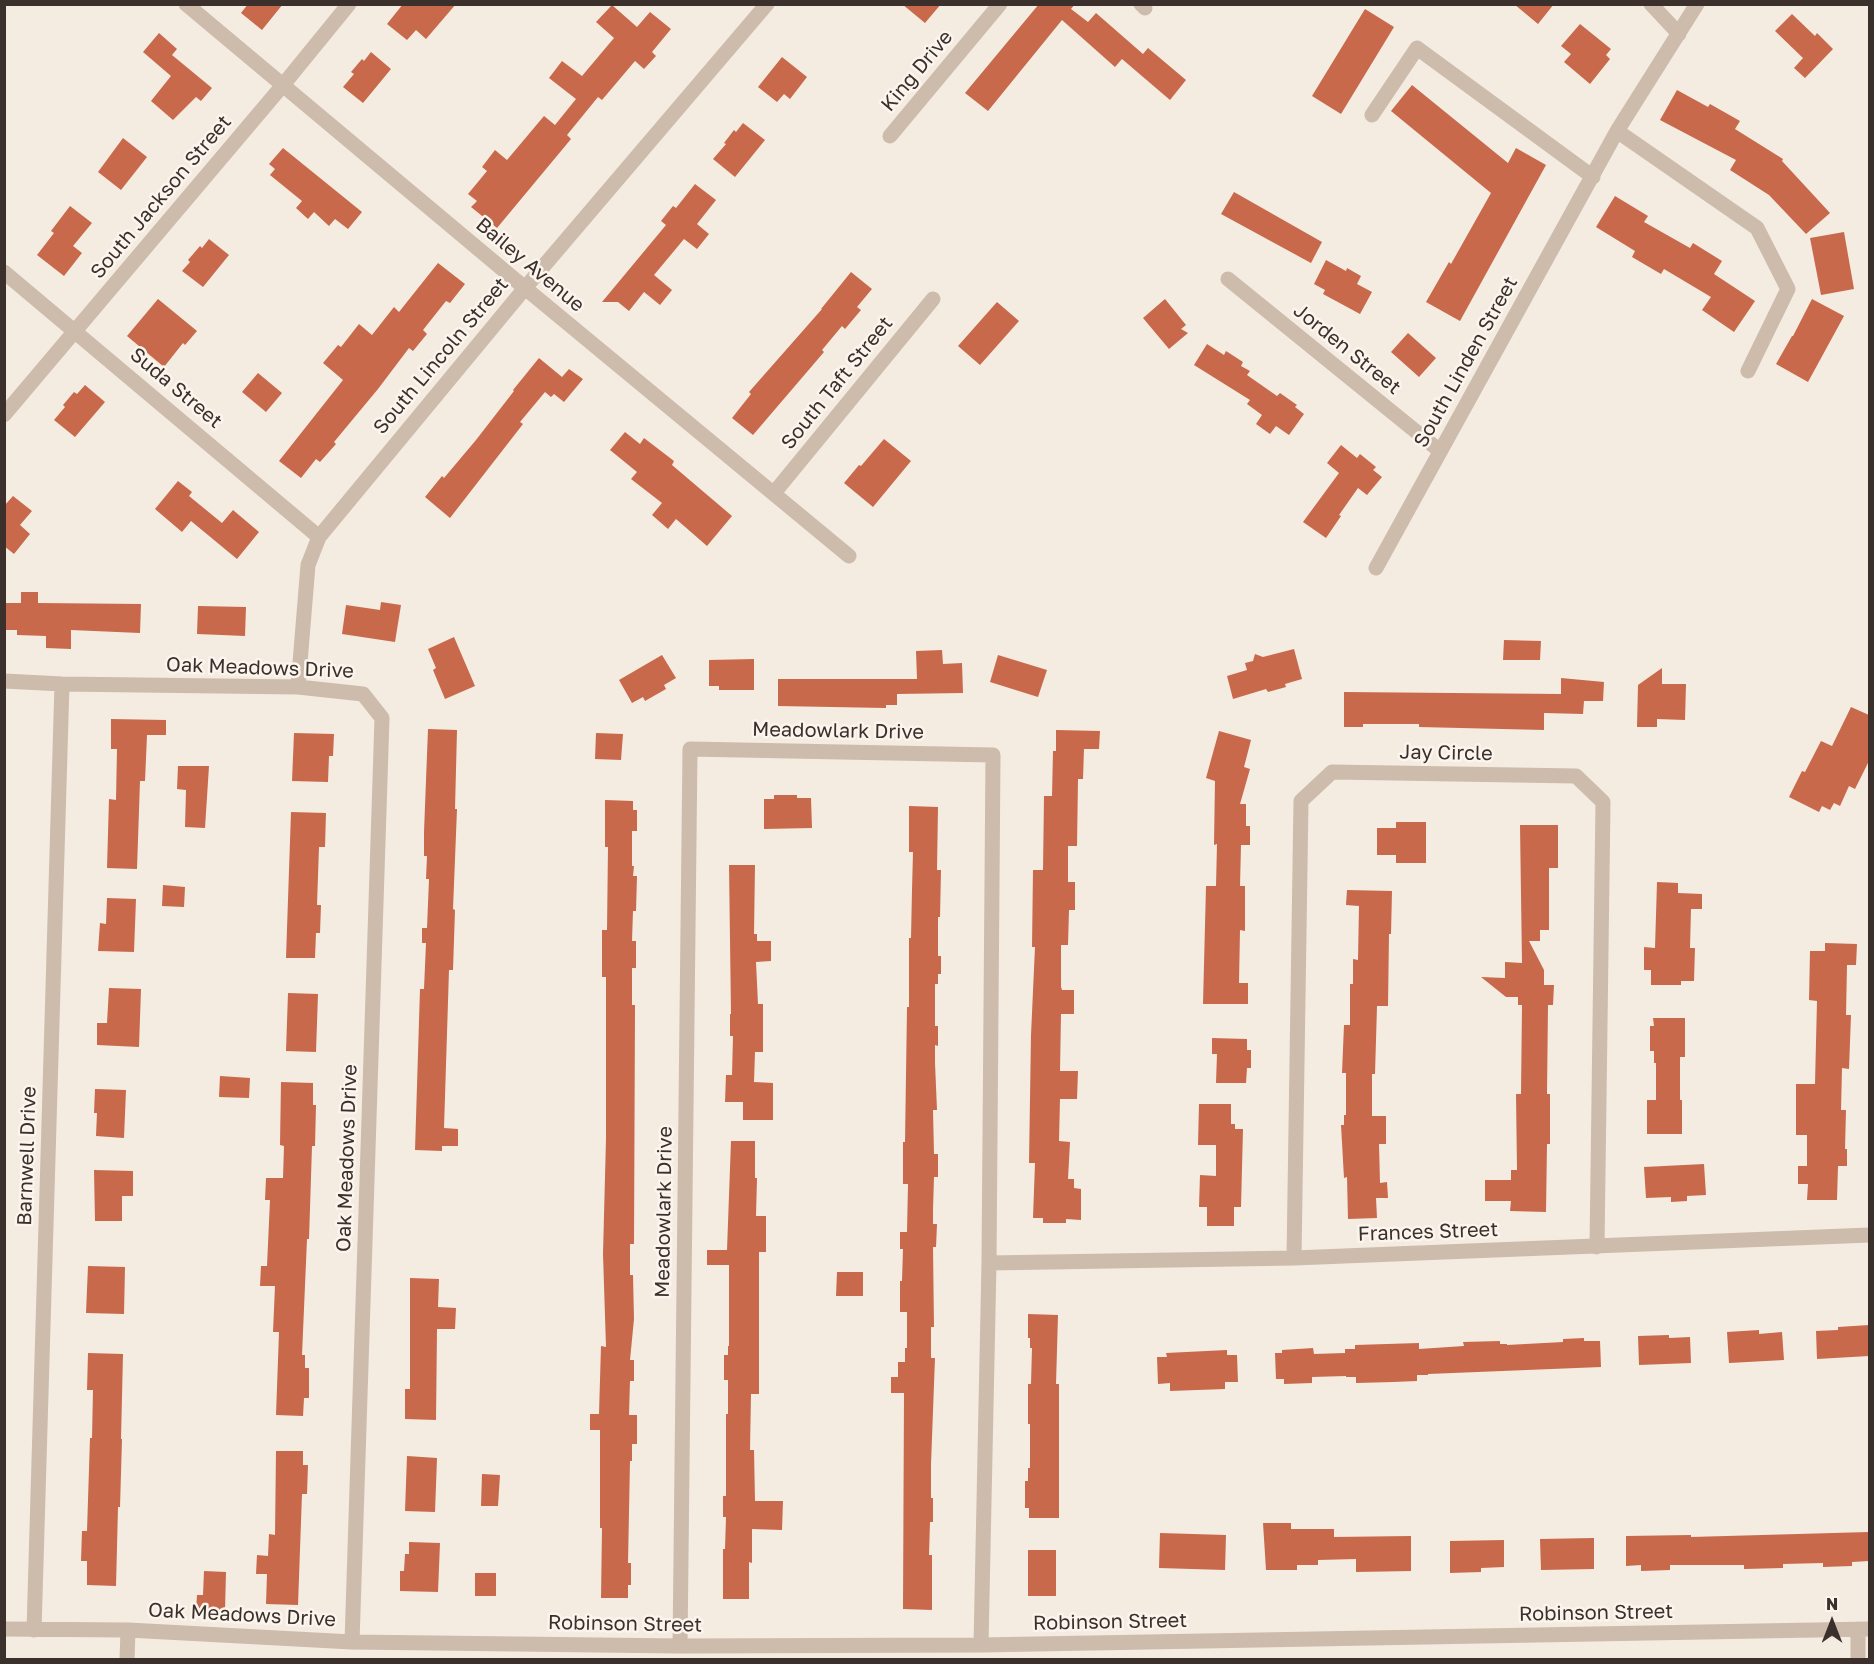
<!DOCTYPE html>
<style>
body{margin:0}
#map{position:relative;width:1874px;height:1664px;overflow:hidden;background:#f4ebe1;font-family:"Golos Text",sans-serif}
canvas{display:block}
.frame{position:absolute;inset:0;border:6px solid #3b302b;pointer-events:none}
.north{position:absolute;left:1802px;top:1592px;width:60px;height:60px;-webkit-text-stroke:4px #fbf5ee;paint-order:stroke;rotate:0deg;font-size:16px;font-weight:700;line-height:24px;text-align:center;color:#3b302b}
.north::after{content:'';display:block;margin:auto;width:21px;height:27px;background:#3b302b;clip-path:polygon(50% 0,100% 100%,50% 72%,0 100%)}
</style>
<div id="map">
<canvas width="1874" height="1664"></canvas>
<div class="frame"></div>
<div class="north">N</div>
</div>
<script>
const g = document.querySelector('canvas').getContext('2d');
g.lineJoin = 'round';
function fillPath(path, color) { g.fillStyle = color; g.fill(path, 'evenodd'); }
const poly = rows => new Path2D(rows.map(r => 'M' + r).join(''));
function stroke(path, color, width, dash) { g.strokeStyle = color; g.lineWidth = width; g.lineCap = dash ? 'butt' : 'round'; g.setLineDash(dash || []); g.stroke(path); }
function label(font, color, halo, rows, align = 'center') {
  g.font = font + ' "Golos Text",sans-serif'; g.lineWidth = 5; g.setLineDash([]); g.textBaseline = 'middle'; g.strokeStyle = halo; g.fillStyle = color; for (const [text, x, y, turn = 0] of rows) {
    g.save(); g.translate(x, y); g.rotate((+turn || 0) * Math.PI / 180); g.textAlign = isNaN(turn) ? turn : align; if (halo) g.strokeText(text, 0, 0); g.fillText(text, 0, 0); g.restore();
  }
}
fillPath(poly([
 [248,4,283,4,262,30,241,13],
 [403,4,456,4,426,39,416,30,407,40,387,24],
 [902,4,941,4,925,23],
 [1039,4,1075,4,1071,9,1088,22,1096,13,1143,54,1148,48,1186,80,1170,100,1122,59,1115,67,1062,20,988,111,965,93],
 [1514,4,1554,4,1538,24],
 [612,5,637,27,650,12,671,29,652,52,656,56,644,69,635,61,602,100,598,97,567,135,571,139,497,228,471,207,477,201,468,194,487,171,482,167,495,150,507,160,544,116,555,125,576,99,549,78,562,61,582,76,614,38,596,22],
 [1365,9,1394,27,1341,114,1312,96],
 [1792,14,1815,36,1817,33,1833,49,1805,78,1794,68,1803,58,1775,31],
 [1580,24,1611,49,1606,55,1610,59,1590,84,1564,62,1571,54,1561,46],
 [159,33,177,49,172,55,212,88,201,101,196,97,173,120,151,101,171,76,143,52],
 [371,52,391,69,363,103,343,87,354,74,351,72,362,59,364,61],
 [782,57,807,77,790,99,784,94,777,102,758,87],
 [1412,85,1508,163,1516,148,1546,165,1460,321,1426,302,1449,262,1451,264,1491,193,1391,111],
 [1677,90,1708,107,1710,104,1740,121,1735,129,1783,159,1782,161,1830,213,1806,234,1769,195,1730,170,1736,160,1660,120],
 [743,123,765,140,735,177,713,159,726,144,724,143,734,130,736,132],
 [123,138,147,157,121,190,98,172],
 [283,148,362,212,348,229,335,219,329,226,314,212,308,219,296,208,302,201,270,175,275,169,269,164],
 [695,184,716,200,697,224,709,234,697,249,684,239,654,275,672,290,660,305,644,292,629,311,618,302,602,302,666,225,661,221,673,206,676,208],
 [1234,192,1322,242,1311,263,1221,214],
 [1615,196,1648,216,1644,222,1690,248,1693,243,1722,261,1714,274,1755,301,1734,332,1702,310,1711,297,1664,269,1661,274,1632,257,1635,251,1596,227],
 [70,206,92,223,73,246,82,253,64,276,37,255,54,233,51,231],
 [1844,232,1854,289,1821,295,1810,238],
 [209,239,229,255,203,287,182,271,190,262,188,260,200,246,202,248],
 [1326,260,1346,271,1347,268,1361,276,1357,284,1372,292,1360,314,1323,294,1325,290,1314,284],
 [438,263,465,284,450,303,446,301,423,330,427,334,413,351,409,348,378,389,334,442,336,444,320,462,316,459,301,478,279,461,343,380,323,363,338,345,341,347,359,324,372,335,394,307,399,312],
 [851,272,872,289,857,307,861,310,845,329,842,326,822,350,824,352,753,435,732,418,751,394,749,392,822,309,821,309],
 [158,299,197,331,185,345,183,343,164,367,127,336],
 [1165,299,1186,325,1181,329,1188,333,1169,349,1143,318],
 [1812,299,1844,316,1808,382,1776,364,1792,336,1793,336],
 [997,302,1019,321,980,365,958,346],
 [1408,333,1436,358,1419,377,1391,352],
 [1207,344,1224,355,1226,351,1243,362,1241,366,1250,371,1247,375,1277,396,1280,393,1297,405,1295,407,1304,414,1289,435,1276,426,1270,434,1256,424,1262,415,1247,404,1250,400,1194,365],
 [539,358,562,377,569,369,583,379,564,402,554,394,551,397,545,392,520,422,523,424,450,518,425,497,442,476,444,478,476,440,514,391,513,390],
 [258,373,282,393,266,412,242,392],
 [85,385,105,402,75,437,54,420,65,407,63,405,74,392,77,394],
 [625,432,640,444,644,438,674,461,672,465,732,516,707,546,676,519,668,529,652,515,662,503,631,479,637,472,610,450],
 [884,439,911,461,873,507,844,483,859,465,861,466],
 [1341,445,1357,458,1360,454,1376,467,1373,470,1382,477,1367,495,1358,488,1339,515,1341,516,1326,538,1303,522,1339,473,1327,463],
 [178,481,192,492,189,496,222,523,233,510,259,532,237,559,191,521,182,532,155,509],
 [13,496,32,511,20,525,30,534,14,554,4,546,4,506],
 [21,592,38,592,38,603,141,604,140,633,71,630,71,649,46,648,46,636,17,635,17,630,4,630,4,603,21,603],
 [381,602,401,605,395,642,342,634,346,605,380,610],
 [198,606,246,607,245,636,197,634],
 [454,637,475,686,445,699,433,670,436,668,428,649],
 [1504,640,1541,641,1540,660,1503,660],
 [1294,649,1302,679,1285,684,1286,687,1268,692,1266,689,1233,699,1227,676,1247,670,1245,663,1253,661,1255,654,1263,657],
 [942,650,943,664,962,663,963,693,897,694,897,705,886,705,886,708,778,706,778,679,917,679,916,651],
 [662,655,676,678,664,685,666,689,645,701,643,697,632,703,619,680],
 [998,655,1047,670,1038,697,990,682],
 [754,659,754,690,719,690,719,686,709,686,709,660],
 [1662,668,1662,684,1686,684,1685,720,1657,719,1657,727,1637,727,1638,685],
 [1561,678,1604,682,1603,701,1584,701,1583,714,1544,713,1544,730,1419,727,1419,724,1363,724,1363,727,1344,727,1344,692,1561,694],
 [1851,707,1869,715,1869,761,1855,789,1849,786,1840,806,1834,803,1830,810,1822,806,1819,812,1789,797,1802,771,1805,772,1821,741,1832,746],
 [111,719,166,720,166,735,147,735,145,781,140,781,137,869,107,868,109,799,116,800,117,749,111,749],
 [428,729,457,730,455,809,457,809,453,909,455,910,453,970,449,970,444,1128,458,1129,458,1146,442,1146,442,1151,415,1150,420,989,424,989,426,943,422,943,422,928,427,928,429,879,426,879,427,856,424,856,424,832],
 [1056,730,1100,731,1099,749,1084,749,1083,779,1078,779,1077,846,1068,846,1068,882,1075,882,1075,910,1069,910,1068,945,1061,945,1061,987,1062,990,1074,990,1074,1014,1061,1014,1060,1071,1078,1071,1077,1099,1060,1099,1059,1141,1070,1142,1068,1179,1074,1179,1074,1188,1081,1189,1081,1220,1066,1219,1066,1223,1043,1223,1043,1218,1033,1218,1035,1163,1029,1163,1031,1035,1035,947,1032,947,1033,870,1043,870,1044,796,1052,796,1053,751,1056,751],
 [1219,731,1251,740,1244,767,1250,769,1240,804,1246,804,1246,826,1250,826,1250,845,1241,845,1240,886,1245,886,1245,931,1240,930,1239,983,1248,983,1248,1004,1203,1004,1206,886,1216,886,1217,844,1214,845,1215,781,1206,778],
 [294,733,334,734,333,756,329,756,328,782,292,781],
 [596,733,623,734,621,760,595,759],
 [178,766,209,766,205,828,185,827,186,790,177,789],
 [774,795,797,795,797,798,811,798,812,828,764,829,764,799,774,799],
 [605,800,633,801,633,810,637,810,637,831,632,831,632,866,634,866,633,876,637,876,636,911,633,911,632,941,636,941,636,968,632,968,632,1005,635,1005,634,1244,630,1244,630,1275,633,1275,634,1319,630,1360,634,1360,634,1381,630,1381,629,1415,637,1415,637,1444,632,1444,632,1461,630,1461,628,1563,631,1563,631,1585,628,1585,628,1598,601,1598,602,1528,600,1528,600,1430,590,1430,590,1414,599,1414,601,1346,606,1347,603,1254,606,1139,606,977,602,977,602,930,607,930,608,847,605,847],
 [909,806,938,807,937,870,941,870,940,917,938,917,938,956,941,956,941,974,938,974,938,984,935,984,935,1026,938,1026,938,1046,935,1045,935,1063,937,1110,933,1110,934,1154,938,1154,938,1177,934,1177,933,1210,933,1224,937,1224,936,1247,933,1247,934,1327,931,1327,931,1358,935,1358,931,1464,931,1498,933,1498,933,1522,930,1522,929,1555,932,1555,932,1610,903,1609,904,1393,891,1393,891,1377,898,1377,898,1362,905,1362,905,1348,907,1348,907,1312,900,1312,900,1281,902,1281,903,1249,900,1249,900,1232,907,1232,908,1184,903,1184,903,1142,905,1142,907,1007,909,1007,909,938,911,938,912,890,913,852,909,852],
 [291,812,326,813,325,847,319,847,317,905,321,905,320,933,316,933,315,958,286,958],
 [1396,822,1426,822,1426,863,1396,863,1396,855,1377,855,1377,828,1396,828],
 [1520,825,1558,825,1558,868,1549,868,1549,930,1540,930,1540,941,1529,941,1544,970,1544,985,1554,985,1553,1005,1548,1005,1547,1094,1550,1094,1550,1144,1547,1144,1546,1212,1510,1211,1511,1201,1485,1201,1485,1180,1511,1180,1511,1170,1517,1170,1516,1094,1521,1094,1522,1005,1518,1005,1518,997,1506,997,1481,977,1505,978,1505,962,1522,963],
 [729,865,755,865,754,934,757,934,757,941,771,941,771,961,756,962,758,1004,763,1004,763,1052,755,1052,754,1082,773,1083,773,1120,743,1120,743,1102,725,1102,726,1075,732,1075,733,1036,730,1036,730,1014,731,1014],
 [1657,882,1678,883,1678,893,1702,894,1702,909,1691,909,1690,948,1695,948,1694,981,1681,981,1681,985,1651,985,1651,970,1644,970,1644,947,1655,948],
 [163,885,185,887,184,907,162,906],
 [1347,890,1392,891,1391,934,1389,934,1388,1006,1377,1006,1375,1074,1372,1074,1372,1116,1386,1116,1386,1144,1379,1144,1380,1183,1387,1182,1388,1198,1376,1198,1377,1218,1348,1219,1347,1177,1344,1178,1341,1125,1344,1125,1344,1115,1346,1115,1346,1073,1342,1073,1344,1025,1350,1025,1350,984,1353,984,1353,959,1358,960,1359,906,1346,905],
 [107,898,136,899,134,952,98,951,100,923,106,924],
 [1825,943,1857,944,1856,965,1847,965,1846,1015,1851,1015,1849,1069,1842,1068,1841,1110,1846,1110,1845,1149,1847,1149,1847,1166,1838,1166,1837,1200,1807,1200,1808,1184,1798,1184,1798,1166,1807,1166,1807,1135,1796,1135,1796,1084,1815,1084,1817,1001,1809,1000,1810,951,1825,951],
 [109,988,141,989,139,1047,97,1045,97,1023,107,1023],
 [288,993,318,994,316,1052,286,1051],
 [1653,1018,1685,1018,1685,1057,1680,1057,1680,1100,1682,1100,1682,1134,1647,1134,1647,1100,1656,1100,1656,1063,1654,1063,1654,1051,1650,1051,1650,1026,1654,1026],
 [1212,1038,1247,1039,1247,1050,1251,1050,1251,1068,1247,1068,1246,1083,1216,1083,1217,1054,1212,1054],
 [220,1076,250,1078,249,1098,219,1097],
 [281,1082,313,1083,313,1105,316,1105,315,1146,312,1146,309,1239,307,1239,302,1355,305,1355,305,1368,309,1368,309,1398,304,1398,303,1416,276,1415,279,1332,273,1332,275,1286,260,1286,261,1266,267,1266,270,1200,265,1200,266,1178,283,1178,284,1146,280,1145],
 [95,1089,126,1090,124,1138,96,1136,97,1113,94,1113],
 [1199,1104,1231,1104,1231,1124,1235,1124,1235,1129,1243,1129,1241,1207,1234,1207,1234,1226,1207,1226,1207,1207,1199,1207,1200,1175,1216,1176,1216,1145,1198,1145],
 [731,1141,755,1141,755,1178,757,1178,756,1216,766,1216,766,1252,759,1252,759,1394,751,1394,750,1450,754,1450,755,1501,783,1501,782,1530,752,1529,752,1563,749,1562,749,1599,723,1599,723,1549,725,1549,726,1517,723,1517,723,1496,726,1496,726,1414,728,1414,728,1380,724,1380,724,1355,728,1355,728,1346,729,1346,729,1265,707,1265,707,1250,727,1250],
 [1704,1164,1706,1195,1687,1196,1687,1201,1671,1202,1671,1197,1646,1198,1644,1167],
 [94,1170,133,1171,133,1196,122,1196,122,1221,95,1221],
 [88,1266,125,1267,124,1314,86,1313],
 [837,1272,863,1272,863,1296,836,1296],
 [410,1278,439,1279,438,1307,456,1308,455,1329,437,1329,436,1420,405,1419,405,1389,410,1389],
 [1028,1314,1058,1315,1056,1384,1059,1384,1059,1518,1029,1518,1029,1508,1025,1508,1025,1481,1028,1481,1028,1468,1030,1468,1030,1424,1028,1424,1028,1384,1031,1384,1032,1348,1030,1348,1030,1338,1028,1338],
 [1869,1325,1869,1356,1817,1359,1816,1331,1838,1330,1838,1327],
 [1759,1330,1759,1334,1782,1332,1784,1360,1729,1363,1727,1332],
 [1669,1335,1669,1338,1690,1337,1691,1363,1639,1365,1638,1336],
 [1584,1338,1584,1341,1600,1341,1601,1367,1428,1374,1428,1375,1417,1375,1417,1381,1393,1382,1356,1383,1356,1377,1346,1377,1346,1376,1312,1377,1312,1383,1284,1384,1284,1379,1276,1379,1275,1353,1282,1353,1282,1350,1313,1348,1314,1354,1345,1353,1345,1349,1355,1349,1355,1345,1419,1343,1419,1349,1464,1346,1463,1342,1500,1341,1500,1344,1507,1344,1507,1345,1563,1342,1563,1339],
 [1227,1350,1227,1355,1237,1355,1238,1382,1225,1382,1225,1389,1170,1391,1170,1383,1158,1384,1157,1357,1167,1357,1166,1353],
 [88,1353,123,1354,121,1439,122,1439,120,1507,118,1507,116,1586,87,1585,87,1561,81,1561,82,1531,87,1531,90,1438,92,1438,93,1390,87,1390],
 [276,1451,303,1451,303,1465,308,1465,307,1494,302,1494,298,1605,266,1604,267,1574,256,1574,257,1555,268,1556,269,1534,275,1535],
 [407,1456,437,1458,435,1512,405,1511],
 [482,1474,500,1475,498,1506,481,1506],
 [1263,1523,1291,1523,1291,1529,1334,1529,1334,1537,1411,1536,1411,1571,1356,1572,1356,1559,1318,1560,1318,1565,1297,1565,1297,1570,1266,1570],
 [1869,1532,1869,1561,1852,1562,1852,1566,1823,1567,1823,1563,1783,1564,1783,1568,1744,1569,1744,1565,1670,1565,1670,1570,1641,1571,1641,1565,1626,1566,1626,1536,1691,1535,1691,1537],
 [1160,1533,1226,1535,1225,1570,1159,1568],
 [1594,1538,1594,1569,1541,1570,1540,1539],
 [1504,1540,1504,1567,1481,1568,1481,1572,1450,1573,1450,1541],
 [409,1542,440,1543,438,1592,400,1591,400,1571,404,1571,405,1554,409,1554],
 [1028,1550,1056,1550,1056,1596,1028,1596],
 [204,1571,226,1572,225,1611,196,1610,197,1595,203,1595],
 [475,1573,496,1573,496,1596,475,1596]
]), '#c8694b');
stroke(poly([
 [186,4,525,288,849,556],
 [1141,4,1145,8],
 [1651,4,1679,34],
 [1372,115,1417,48,1593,177],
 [1617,131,1757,228,1788,289,1748,371],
 [890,136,1000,4],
 [4,272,319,537],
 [1228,279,1440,451],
 [4,415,283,85,349,4],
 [774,493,933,299],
 [1376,568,1617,131,1697,4],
 [4,681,62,684,298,687,363,694,382,718,352,1642,128,1630,4,1629],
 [298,687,308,565,319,537,525,288,767,4],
 [1294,1258,1301,801,1332,772,1576,776,1603,802,1597,1247],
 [989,1263,1294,1258,1870,1235],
 [34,1630,62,684],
 [352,1642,680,1646,981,1645,1870,1629],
 [680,1646,690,749,993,755,989,1263,981,1645],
 [127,1660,128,1630],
 [1858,1660,1858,1629]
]), '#cdbbac', 15);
label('20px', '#3b302b', '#fbf5ee', [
 ["King Drive",917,71,-50],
 ["South Jackson Street",161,197,-50],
 ["Bailey Avenue",530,265,40],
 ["Jorden Street",1347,349,39],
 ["South Lincoln Street",441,356,-50],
 ["South Linden Street",1466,362,-61],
 ["South Taft Street",837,383,-51],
 ["Suda Street",176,388,40],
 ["Oak Meadows Drive",260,668,2],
 ["Meadowlark Drive",838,731,1],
 ["Jay Circle",1446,753,1],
 ["Barnwell Drive",27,1156,-88],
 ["Oak Meadows Drive",347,1158,-88],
 ["Meadowlark Drive",664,1212,-89],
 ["Frances Street",1428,1232,-2],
 ["Robinson Street",1596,1613,-1],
 ["Oak Meadows Drive",242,1615,3],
 ["Robinson Street",1110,1622,-1],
 ["Robinson Street",625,1624,1]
]);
</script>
